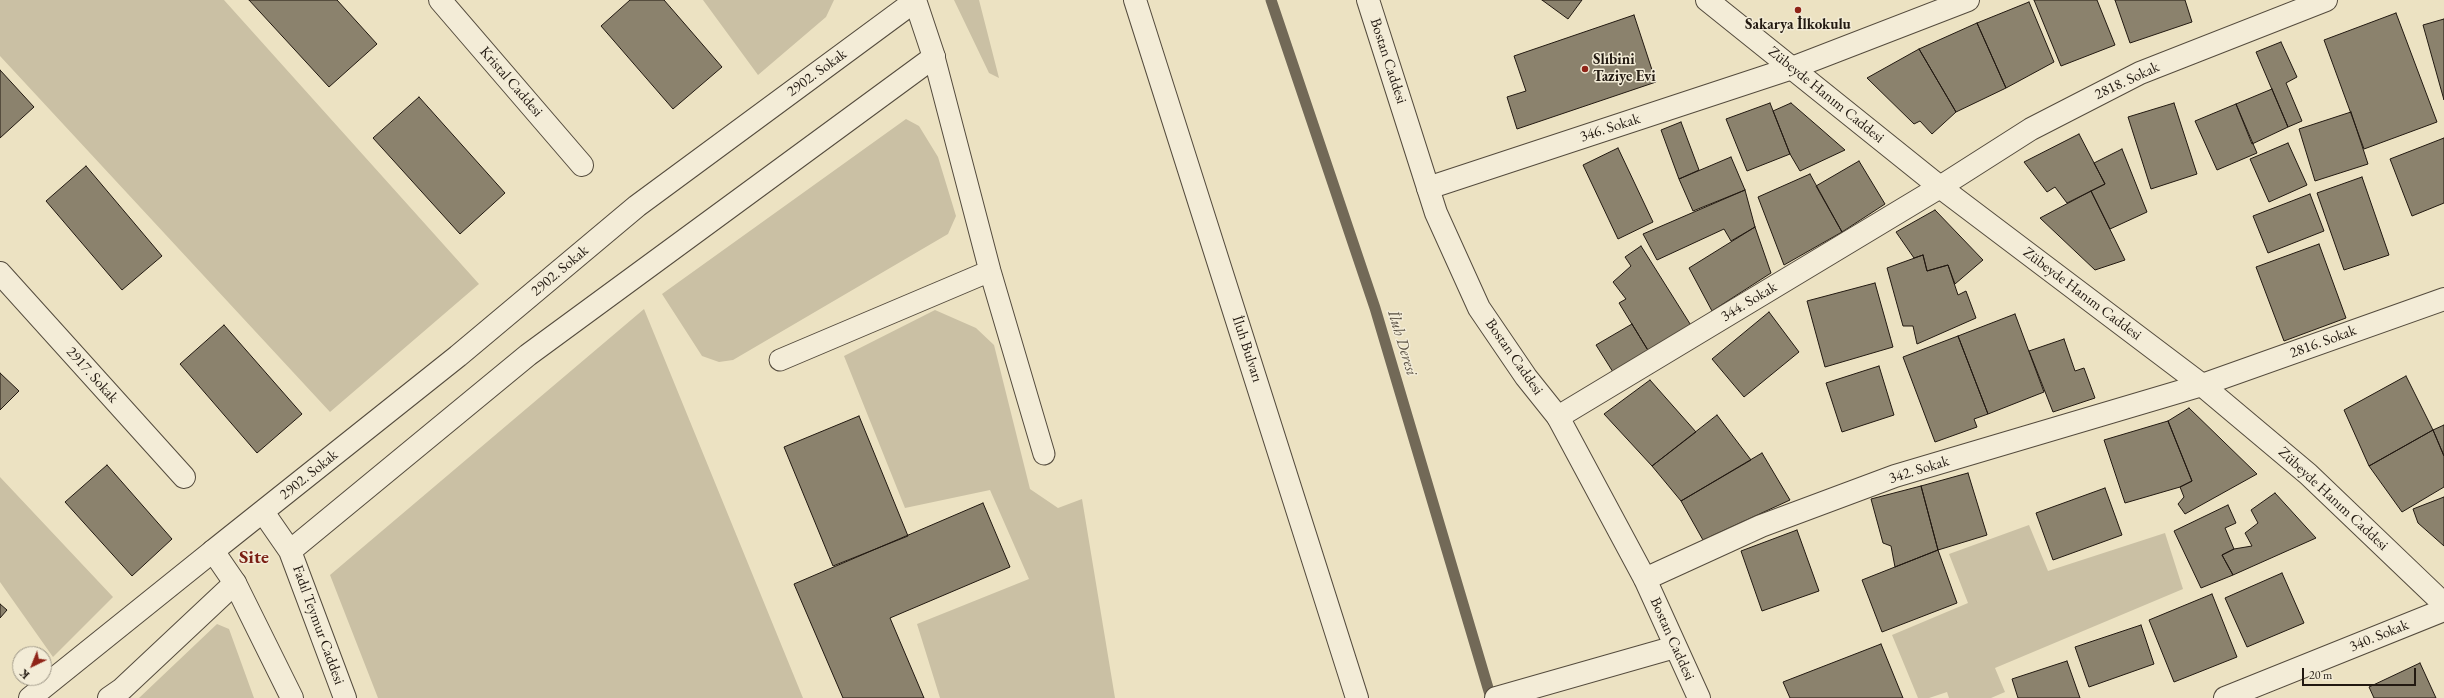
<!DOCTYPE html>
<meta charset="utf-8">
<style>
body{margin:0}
#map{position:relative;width:2444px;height:698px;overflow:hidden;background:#ece2c2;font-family:"EB Garamond",serif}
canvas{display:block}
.north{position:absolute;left:12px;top:646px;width:40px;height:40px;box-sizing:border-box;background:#f3ecd7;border:1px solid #9f9888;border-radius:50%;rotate:223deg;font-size:11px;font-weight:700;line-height:16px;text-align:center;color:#221911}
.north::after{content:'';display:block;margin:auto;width:14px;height:18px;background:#8f2418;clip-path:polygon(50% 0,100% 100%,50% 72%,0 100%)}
.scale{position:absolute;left:2302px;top:668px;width:114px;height:18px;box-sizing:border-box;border:2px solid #221911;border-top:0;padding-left:5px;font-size:12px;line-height:14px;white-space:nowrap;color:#221911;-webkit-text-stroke:3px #f3ecd7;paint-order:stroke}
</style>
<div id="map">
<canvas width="2444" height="698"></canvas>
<div class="north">K</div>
<div class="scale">20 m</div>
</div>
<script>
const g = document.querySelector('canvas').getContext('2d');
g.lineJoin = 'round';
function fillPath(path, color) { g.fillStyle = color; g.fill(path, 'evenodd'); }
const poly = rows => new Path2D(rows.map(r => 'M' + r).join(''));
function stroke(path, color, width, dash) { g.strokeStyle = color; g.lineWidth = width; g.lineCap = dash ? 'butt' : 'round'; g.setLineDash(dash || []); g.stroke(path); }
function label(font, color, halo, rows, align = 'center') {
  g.font = font + ' "EB Garamond",serif'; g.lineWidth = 3; g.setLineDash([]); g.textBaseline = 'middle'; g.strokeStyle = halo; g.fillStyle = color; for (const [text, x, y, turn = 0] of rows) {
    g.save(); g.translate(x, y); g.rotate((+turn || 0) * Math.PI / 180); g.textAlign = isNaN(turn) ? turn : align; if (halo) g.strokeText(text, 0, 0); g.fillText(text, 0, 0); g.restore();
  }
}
fillPath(poly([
 [0,0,224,0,479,284,330,412,0,56],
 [703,0,834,0,826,17,758,75],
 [954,0,979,0,999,78,989,73],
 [906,119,919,126,938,157,956,216,948,234,733,360,719,362,702,356,662,294],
 [644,309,803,698,378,698,330,575],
 [935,310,976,328,994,345,1030,489,1058,508,1082,499,1115,698,940,698,917,624,1029,579,990,490,905,508,844,356],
 [0,477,113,597,53,657,0,582],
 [2029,525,2048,571,2165,533,2183,589,1995,668,2005,692,1991,698,1949,698,1947,692,1929,698,1918,698,1892,635,1968,603,1949,554],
 [217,624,229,629,254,698,139,698]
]), '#cac0a4');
stroke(poly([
 [1271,0,1375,308,1491,698]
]), '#726957', 11);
const building = poly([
 [249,0,337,0,377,44,329,87,249,0],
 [630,0,664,0,722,67,673,109,601,26,630,0],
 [1542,0,1582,0,1568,19,1542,0],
 [2034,0,2097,0,2115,45,2061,66,2034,0],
 [2115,0,2185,0,2192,22,2130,43,2115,0],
 [2029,2,2054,62,2006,88,1977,23,2029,2],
 [2396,13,2437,122,2364,149,2324,40,2396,13],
 [1634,15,1656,82,1517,129,1507,97,1526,91,1514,56,1634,15],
 [2444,19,2444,100,2423,25,2444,19],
 [1977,23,2006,88,1956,112,1919,49,1977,23],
 [2281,42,2297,77,2286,83,2302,121,2288,127,2256,52,2281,42],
 [1919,49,1956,112,1932,134,1920,121,1914,124,1867,78,1919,49],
 [0,70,34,107,0,138,0,70],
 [2272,89,2288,127,2252,144,2236,104,2272,89],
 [419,97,505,193,460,234,373,138,419,97],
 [1770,103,1790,154,1747,171,1726,119,1770,103],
 [1791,103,1821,129,1845,150,1800,171,1790,154,1773,111,1791,103],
 [2174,103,2197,174,2151,189,2128,117,2174,103],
 [2236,104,2257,153,2217,170,2195,121,2236,104],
 [2351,112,2368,164,2315,181,2299,129,2351,112],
 [1681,122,1699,170,1679,179,1661,130,1681,122],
 [2079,134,2105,184,2067,203,2055,187,2047,192,2024,162,2079,134],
 [2444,138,2444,203,2412,216,2390,159,2444,138],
 [2288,143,2307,185,2269,202,2250,159,2288,143],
 [1618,148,1653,222,1618,239,1583,165,1618,148],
 [2122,149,2147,212,2110,229,2091,191,2105,184,2094,163,2122,149],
 [1731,157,1745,190,1693,211,1679,179,1731,157],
 [1859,161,1885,204,1842,232,1816,186,1859,161],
 [86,166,162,256,122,290,46,201,86,166],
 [1810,174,1842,232,1784,265,1758,197,1810,174],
 [2362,177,2389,255,2344,270,2317,193,2362,177],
 [1745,190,1755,227,1731,241,1724,229,1657,260,1643,234,1745,190],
 [2091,191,2125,260,2095,270,2040,218,2091,191],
 [2310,194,2324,231,2268,253,2253,216,2310,194],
 [1935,210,1983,260,1955,284,1948,265,1927,271,1923,255,1914,258,1896,232,1935,210],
 [1755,227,1771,273,1712,311,1689,268,1755,227],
 [2319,244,2346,318,2284,341,2256,267,2319,244],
 [1641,246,1692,327,1649,352,1619,303,1626,299,1613,282,1631,266,1625,257,1641,246],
 [1923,255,1927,271,1948,265,1958,295,1966,291,1976,318,1917,344,1913,326,1903,326,1887,268,1923,255],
 [1875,283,1893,347,1825,367,1807,301,1875,283],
 [1769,312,1799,352,1744,397,1712,359,1769,312],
 [2015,314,2044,392,1988,414,1958,336,2015,314],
 [1632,324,1649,352,1613,372,1596,345,1632,324],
 [224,325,302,414,257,453,180,364,224,325],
 [1958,336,1988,414,1974,419,1977,427,1935,442,1903,357,1958,336],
 [2064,339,2075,371,2084,368,2095,398,2053,412,2029,351,2064,339],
 [1879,366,1894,415,1842,432,1826,383,1879,366],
 [0,373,19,391,0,410,0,373],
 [2406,376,2433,430,2369,466,2344,410,2406,376],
 [1650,380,1696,432,1652,466,1604,414,1650,380],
 [2189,408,2257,474,2185,514,2178,504,2184,497,2180,487,2192,481,2168,421,2189,408],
 [1717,415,1751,460,1681,501,1652,466,1717,415],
 [859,416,908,536,833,566,784,447,859,416],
 [2168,421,2192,481,2180,487,2125,503,2104,440,2168,421],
 [2444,425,2444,456,2433,430,2444,425],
 [2433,430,2444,456,2444,487,2402,512,2369,466,2433,430],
 [1762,453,1790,500,1703,540,1681,501,1762,453],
 [107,465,172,539,132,576,65,502,107,465],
 [1968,473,1987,535,1938,550,1921,486,1968,473],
 [1921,486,1938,550,1895,567,1891,546,1883,543,1871,499,1921,486],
 [2105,488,2122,535,2053,560,2036,513,2105,488],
 [2275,493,2316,538,2233,575,2222,555,2234,549,2252,546,2245,533,2258,523,2251,510,2275,493],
 [2444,497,2444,546,2418,523,2413,509,2444,497],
 [983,503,1010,567,890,618,924,698,843,698,794,584,983,503],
 [2228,505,2236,523,2225,528,2234,549,2222,555,2233,575,2201,588,2174,531,2228,505],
 [1797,530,1819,591,1762,611,1741,551,1797,530],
 [1938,550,1957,603,1882,632,1862,580,1938,550],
 [2282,573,2304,623,2247,647,2225,598,2282,573],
 [2212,594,2237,657,2174,682,2149,620,2212,594],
 [0,604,7,610,0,618,0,604],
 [2141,625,2154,664,2089,687,2075,647,2141,625],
 [1881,644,1903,698,1790,698,1783,682,1881,644],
 [2067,661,2080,698,2018,698,2012,679,2067,661],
 [2420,663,2436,698,2374,698,2369,687,2420,663]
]);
fillPath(building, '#8b826d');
stroke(building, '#221911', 1);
const service = poly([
 [934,57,990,271,1044,454],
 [780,360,990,271]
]);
const minor = poly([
 [915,0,934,57],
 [1428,188,1792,68,1968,0],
 [0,273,184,477],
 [1558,417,1940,187,2031,129,2140,73,2326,0],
 [1645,579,1761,526,1895,476,2202,385,2444,299],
 [30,698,213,551],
 [109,698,122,689,235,583],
 [2225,698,2444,610]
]);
const tertiary = poly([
 [440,0,582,165],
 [1135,0,1357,698],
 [1368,0,1436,213,1479,308,1526,377,1558,417,1645,579,1699,698],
 [1707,0,1940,187,2202,385,2308,474,2444,604],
 [263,512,290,551,345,698],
 [290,551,528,355,934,57],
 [292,698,235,583,213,551,458,356,637,206,915,1],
 [1496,698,1675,647]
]);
stroke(service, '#544b3d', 23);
stroke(minor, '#544b3d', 24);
stroke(tertiary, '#544b3d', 24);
stroke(service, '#f3ecd7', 21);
stroke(minor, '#f3ecd7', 22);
stroke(tertiary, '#f3ecd7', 22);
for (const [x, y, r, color] of [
 [1798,10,4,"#8f2418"],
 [1585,69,4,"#8f2418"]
]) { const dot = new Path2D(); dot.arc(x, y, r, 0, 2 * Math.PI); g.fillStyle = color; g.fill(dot); stroke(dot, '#f3ecd7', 1.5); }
label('bold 15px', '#221911', '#f3ecd7', [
 ["Sakarya İlkokulu",1798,25],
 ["Slıbini",1593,60,"left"],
 ["Taziye Evi",1593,77,"left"]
]);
label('15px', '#221911', '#f3ecd7', [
 ["Bostan Caddesi",1388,61,72],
 ["2902. Sokak",817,73,-36],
 ["2818. Sokak",2127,81,-25],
 ["Kristal Caddesi",511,82,49],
 ["Zübeyde Hanım Caddesi",1826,95,39],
 ["346. Sokak",1610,128,-18],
 ["2902. Sokak",560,271,-40],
 ["Zübeyde Hanım Caddesi",2082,294,37],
 ["344. Sokak",1749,302,-31],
 ["2816. Sokak",2323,342,-20],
 ["İluh Bulvarı",1247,349,72],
 ["Bostan Caddesi",1514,357,55],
 ["2917. Sokak",92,375,48],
 ["342. Sokak",1919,470,-17],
 ["2902. Sokak",309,475,-39],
 ["Zübeyde Hanım Caddesi",2333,499,43],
 ["Fadıl Teymur Caddesi",318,625,70],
 ["340. Sokak",2379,636,-22],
 ["Bostan Caddesi",1672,639,66]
]);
label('italic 16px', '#574e40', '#f3ecd7', [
 ["İluh Deresi",1402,343,73]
]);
label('bold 19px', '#7a1f14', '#f3ecd7', [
 ["Site",254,558]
]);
</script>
